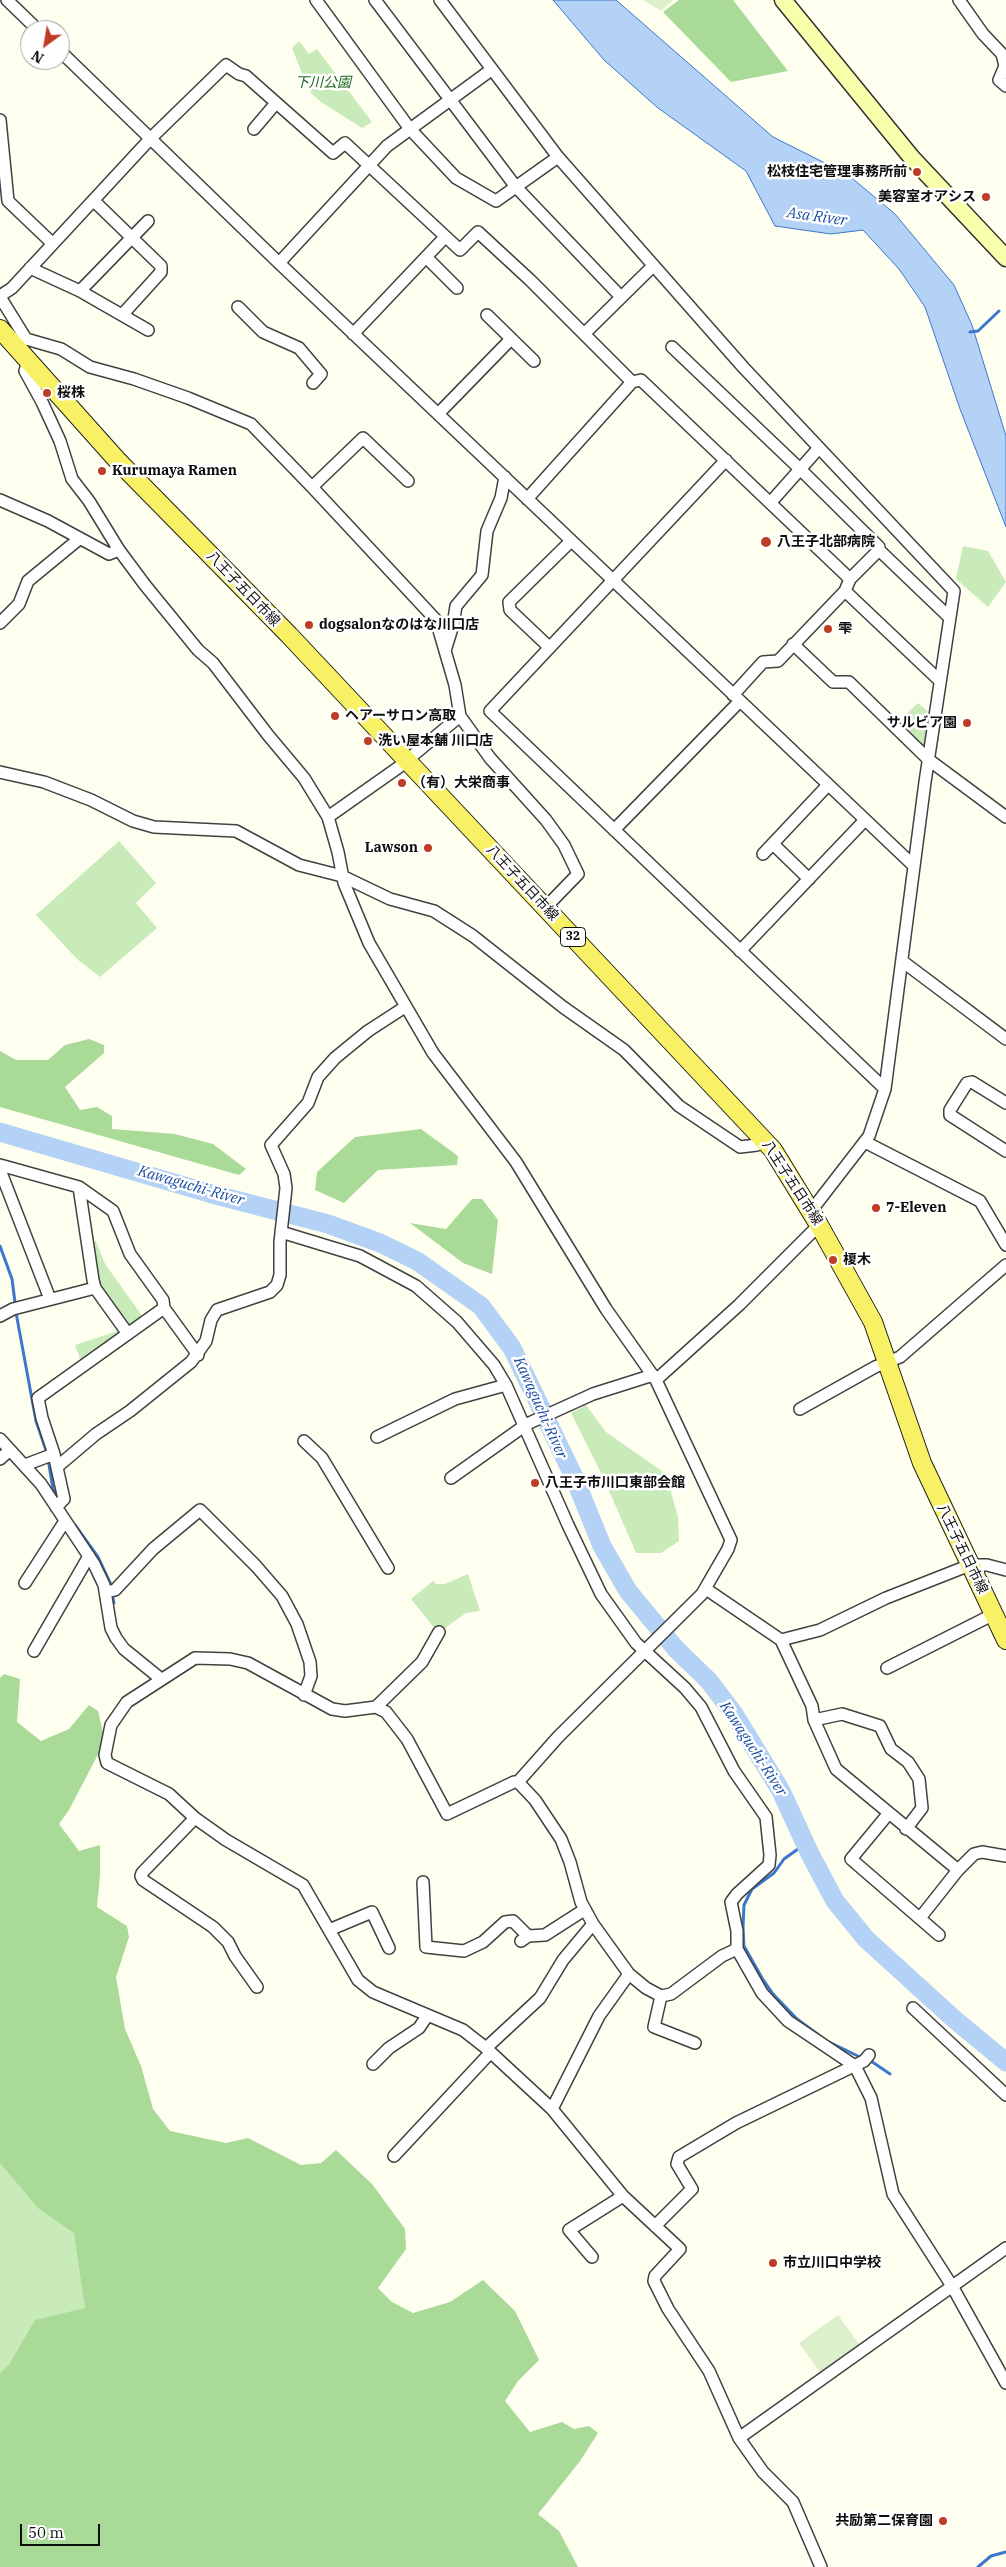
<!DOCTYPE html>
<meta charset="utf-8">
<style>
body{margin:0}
#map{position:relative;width:1006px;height:2567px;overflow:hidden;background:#fffff0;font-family:"IBM Plex Serif",serif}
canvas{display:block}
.north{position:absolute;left:20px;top:20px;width:50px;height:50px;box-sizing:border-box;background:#fff;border:1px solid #9f9f9f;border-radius:50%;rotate:212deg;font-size:14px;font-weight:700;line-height:20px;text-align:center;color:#0e0e0e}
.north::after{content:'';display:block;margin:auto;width:18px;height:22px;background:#bf3c26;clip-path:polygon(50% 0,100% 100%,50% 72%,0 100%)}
.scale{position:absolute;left:20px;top:2524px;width:80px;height:22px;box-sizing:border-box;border:2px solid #0e0e0e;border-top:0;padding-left:6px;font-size:15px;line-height:18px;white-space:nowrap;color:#0e0e0e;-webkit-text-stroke:4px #fff;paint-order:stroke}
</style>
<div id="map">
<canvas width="1006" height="2567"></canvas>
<div class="north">N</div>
<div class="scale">50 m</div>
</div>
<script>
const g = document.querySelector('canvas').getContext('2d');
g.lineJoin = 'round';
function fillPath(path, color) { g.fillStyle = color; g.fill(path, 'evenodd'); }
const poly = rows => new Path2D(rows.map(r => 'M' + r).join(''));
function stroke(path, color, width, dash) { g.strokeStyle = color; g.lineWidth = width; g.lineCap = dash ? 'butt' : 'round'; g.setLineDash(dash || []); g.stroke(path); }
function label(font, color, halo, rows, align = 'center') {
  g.font = font + ' "IBM Plex Serif","Noto Sans JP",serif'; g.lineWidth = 5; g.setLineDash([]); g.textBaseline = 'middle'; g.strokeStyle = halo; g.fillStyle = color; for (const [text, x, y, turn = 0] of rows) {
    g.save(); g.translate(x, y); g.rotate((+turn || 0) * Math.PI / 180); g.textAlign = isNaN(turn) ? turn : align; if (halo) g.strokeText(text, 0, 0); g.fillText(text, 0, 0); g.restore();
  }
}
fillPath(poly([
 [299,41,309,54,317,49,372,122,362,128,321,102,312,94,305,81,292,48],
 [963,546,988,551,1006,582,988,607,956,579],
 [918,703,935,718,929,760,897,729,902,725,899,721],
 [119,841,156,883,136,903,157,928,100,977,77,959,36,915],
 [96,1241,105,1264,146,1321,83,1367,75,1345,124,1329,95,1288,86,1243],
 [586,1405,606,1432,666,1474,678,1517,679,1541,661,1553,636,1553,604,1479,571,1413],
 [468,1574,480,1611,466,1613,441,1631,436,1630,411,1599,433,1581,436,1584,445,1584],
 [0,2144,187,2241,0,2390]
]), '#c9eab9');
fillPath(poly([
 [679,0,733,0,788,71,731,82,663,12],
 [89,1039,104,1045,104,1053,65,1087,80,1110,97,1107,112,1116,112,1129,175,1134,213,1144,246,1169,239,1175,0,1107,0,1051,16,1060,48,1060,65,1045],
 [421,1129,458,1156,457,1165,378,1170,344,1203,315,1190,317,1172,355,1137],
 [472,1199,482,1199,498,1220,492,1274,463,1263,410,1223,446,1229],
 [4,1674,20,1679,17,1722,41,1741,69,1729,89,1705,98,1711,105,1741,69,1810,59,1824,79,1851,100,1845,100,1875,97,1907,127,1926,129,1937,116,1977,125,2029,141,2066,153,2109,170,2131,226,2143,248,2138,301,2165,321,2163,336,2150,372,2184,405,2229,406,2249,378,2288,392,2302,413,2313,450,2302,483,2280,515,2311,539,2360,518,2381,505,2401,530,2432,562,2422,574,2429,589,2426,598,2433,580,2461,538,2514,559,2531,578,2567,0,2567,0,2373,9,2365,35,2320,85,2308,74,2233,38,2208,0,2163,0,1678]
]), '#a9da98');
fillPath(poly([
 [643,0,673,0,661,11],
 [838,2315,859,2344,820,2372,799,2343]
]), '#dcf1cb');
const water = poly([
 [553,0,616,0,773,137,847,174,895,214,954,285,972,325,1006,436,1006,527,960,409,925,307,899,269,863,230,831,234,775,226,746,171,658,108,604,60,553,0]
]);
fillPath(water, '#b4d1f6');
stroke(water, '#3b77cd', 1);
stroke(poly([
 [970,332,978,331,999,311],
 [0,1246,12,1279,17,1318,36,1421,47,1453],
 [48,1459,53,1489,57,1495],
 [75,1525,98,1557,112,1587],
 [112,1594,114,1603],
 [805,1844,784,1859,774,1873,752,1889,744,1905,743,1927,744,1946,762,1978,773,1994,797,2019,820,2036],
 [829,2042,862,2058],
 [868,2059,890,2074],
 [978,2567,991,2556,1006,2552]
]), '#3b77cd', 3);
stroke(poly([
 [0,1132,212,1194,328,1224,380,1243,417,1261,481,1306,512,1348,574,1477,602,1546,628,1591,676,1649,709,1681,734,1714,781,1791,810,1854,835,1901,866,1939,954,2019,1006,2062]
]), '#b4d1f6', 19);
const street = poly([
 [7,0,38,30],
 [316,0,410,129,456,178,496,201,558,157],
 [375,0,516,187,621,297],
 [440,0,558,157,743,367,954,591,925,782,885,1089,869,1136,811,1211],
 [959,0,983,34,1002,54,1005,66,999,80,1006,86],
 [60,51,279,263,914,866],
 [0,120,8,201,52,243],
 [254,129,276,103],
 [94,201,161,266,161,272,122,315],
 [426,257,457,288],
 [279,263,387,146,491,70],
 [30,268,80,291,148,330],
 [80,291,148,221],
 [0,296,12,288,151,138,226,65,239,74,246,76,333,153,345,143,460,250,478,232,530,280,632,382,641,380,850,579,879,550,949,617],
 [0,297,26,339],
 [238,307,263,332,299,348,321,374,313,383],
 [487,315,534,361],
 [353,334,445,237],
 [584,334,653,266],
 [14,345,26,339,61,349,90,367,134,379,188,398,251,424,312,487,436,620,455,685,460,716,490,758,546,820,564,845,578,874,545,908],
 [672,347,800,469,879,547,879,550],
 [28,360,25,371,42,402,60,441,72,479,89,501,119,550,145,585,198,650,213,663,268,735,304,778,328,817,338,852,344,883,369,943,433,1053,516,1162,606,1309,656,1380,731,1540,728,1549,702,1594,558,1737,518,1782,514,1782,447,1814,407,1739,386,1712,376,1707,345,1711,332,1709,248,1663,230,1659,195,1658,127,1702,111,1725,105,1755,107,1763,169,1794,195,1818,226,1840,303,1885,358,1980,373,1992,463,2030,486,2048,552,2109,623,2196,680,2249,655,2276,654,2281,668,2309,709,2371,739,2438,763,2472,793,2502,821,2567],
 [438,414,511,339],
 [726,460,490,711,885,1089],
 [312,487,363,438,408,481],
 [527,499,632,382],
 [0,500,48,521,109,554,119,550],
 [771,502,818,449],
 [845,591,940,681],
 [0,623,19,604,28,581,79,539],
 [793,644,833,682,849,682,929,760,1006,817],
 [549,647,510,610,509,602,571,541],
 [445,651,453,625,456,606,482,575,487,531,501,498,505,477],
 [733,695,763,662,778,661,845,591,850,579],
 [0,772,44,782,91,800,133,821,154,827,236,831,299,865,342,876,390,899,434,911,473,936,563,1007,624,1050,679,1106,740,1147,757,1145,764,1139],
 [328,817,399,767,460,716],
 [614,830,740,701],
 [773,844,809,879],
 [763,854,828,785],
 [740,951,865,820],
 [902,961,1006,1039],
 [1006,1103,972,1082,967,1083,950,1110,950,1115,1006,1151],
 [865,1142,980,1201,1006,1245],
 [0,1165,79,1187,93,1280,95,1288,128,1334],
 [0,1170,50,1299],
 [79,1187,113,1211,130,1254,163,1300,164,1308,198,1355],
 [281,1232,360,1256,416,1286,457,1322,494,1365,506,1385,568,1525,601,1594,636,1643,685,1688,701,1707,734,1771,766,1817,770,1855,769,1865,737,1894,731,1902,737,1931,737,1949],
 [0,1316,13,1309,95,1288],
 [656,1380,739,1305,819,1225],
 [800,1409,875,1367,900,1357,1006,1265],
 [377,1437,455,1399,506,1385],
 [0,1439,41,1484,94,1564,104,1585,111,1628,116,1638,124,1649,161,1679],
 [304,1441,322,1458,388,1568],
 [0,1459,10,1450],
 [25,1465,54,1454],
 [57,1467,96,1434,130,1411,191,1362,206,1341,211,1320,217,1310,270,1292,277,1285,280,1275,280,1242,286,1188,284,1174,271,1145,308,1103,318,1077,335,1058,368,1031,405,1007],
 [451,1478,527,1424,593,1394,653,1375],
 [56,1507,64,1499,54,1454,42,1418,38,1398,164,1308],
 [25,1583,65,1521],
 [706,1589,781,1640,812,1706,814,1720,836,1769,958,1870,974,1854,982,1852,1006,1856],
 [106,1592,115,1590,153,1549,200,1510,256,1566,282,1596,297,1624,310,1662,311,1676,304,1695],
 [781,1640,820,1630,886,1598,970,1565,987,1565,1006,1570],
 [34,1651,89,1556],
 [887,1668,994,1614],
 [376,1707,422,1662,439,1632],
 [814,1720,842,1714,880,1726,891,1749,908,1762,919,1779,922,1808,906,1829],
 [518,1782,535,1800,561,1839,570,1862,581,1902,593,1924,629,1974,646,1988,661,1996,671,1994,722,1956,737,1949,762,1993,788,2021,855,2066,871,2098,893,2194,952,2286,1006,2383],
 [889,1813,851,1859,939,1935],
 [195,1818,142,1873,141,1876,143,1880,213,1927,228,1942,235,1956,257,1987],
 [423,1882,426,1947,464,1951,483,1942,505,1922,513,1921,528,1936,521,1941],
 [920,1918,958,1870],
 [329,1930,372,1912,389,1948],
 [528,1936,545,1935,584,1910],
 [661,1996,654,2027,695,2043],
 [913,2008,1006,2095],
 [486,2048,540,1998,563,1960,593,1924],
 [373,2064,389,2048,419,2028,427,2016],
 [552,2109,599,2016,629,1974],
 [394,2156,490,2053],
 [655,2226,692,2189,677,2164,679,2157,736,2123,864,2061,869,2055],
 [592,2257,569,2230,623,2196],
 [739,2438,1006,2248]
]);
const secondary = poly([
 [783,0,912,158,1006,258]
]);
const primary = poly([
 [0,329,117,460,289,635,773,1150,819,1225,873,1322,922,1463,1006,1640]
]);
stroke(street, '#414141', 14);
stroke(secondary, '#303030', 19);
stroke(primary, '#1f1f1f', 20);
stroke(street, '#fff', 11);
stroke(secondary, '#f8ffab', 16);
stroke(primary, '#f8f166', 18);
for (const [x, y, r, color] of [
 [917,172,5,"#bf3c26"],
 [986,197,5,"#bf3c26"],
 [47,393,5,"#bf3c26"],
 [102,471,5,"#bf3c26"],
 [766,542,6,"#bf3c26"],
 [309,625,5,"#bf3c26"],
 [828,629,5,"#bf3c26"],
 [335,716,5,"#bf3c26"],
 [967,723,5,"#bf3c26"],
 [368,741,5,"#bf3c26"],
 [402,783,5,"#bf3c26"],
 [428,848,5,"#bf3c26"],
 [876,1208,5,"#bf3c26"],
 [833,1260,5,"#bf3c26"],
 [535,1483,5,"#bf3c26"],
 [773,2263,5,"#bf3c26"],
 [943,2521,5,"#bf3c26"]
]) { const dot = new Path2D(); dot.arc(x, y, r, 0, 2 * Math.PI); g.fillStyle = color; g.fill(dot); stroke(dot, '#fff', 2); }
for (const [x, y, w] of [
 [573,937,25]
]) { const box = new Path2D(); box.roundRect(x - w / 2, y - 9.5, w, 19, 4); g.fillStyle = '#fff'; g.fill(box); stroke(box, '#0e0e0e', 1); }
label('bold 12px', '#0e0e0e', null, [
 ["32",573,937]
]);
label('italic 14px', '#1f661e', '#fff', [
 ["下川公園",323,83]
]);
label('bold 14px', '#0e0e0e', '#fff', [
 ["松枝住宅管理事務所前",907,172,"right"],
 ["美容室オアシス",976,197,"right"],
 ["桜株",57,393],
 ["Kurumaya Ramen",112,471],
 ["八王子北部病院",777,542],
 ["dogsalonなのはな川口店",319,625],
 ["雫",838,629],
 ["ヘアーサロン高取",345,716],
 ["サルビア園",957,723,"right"],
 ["洗い屋本舗 川口店",378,741],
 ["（有）大栄商事",412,783],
 ["Lawson",418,848,"right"],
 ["7-Eleven",886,1208],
 ["榎木",843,1260],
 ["八王子市川口東部会館",545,1483],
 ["市立川口中学校",783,2263],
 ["共励第二保育園",933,2521,"right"]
], 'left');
label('14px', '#0e0e0e', '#fff', [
 ["八王子五日市線",243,589,46],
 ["八王子五日市線",522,883,47],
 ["八王子五日市線",792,1183,57],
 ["八王子五日市線",962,1549,64]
]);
label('italic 15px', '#174aa1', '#fff', [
 ["Asa River",817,217,8],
 ["Kawaguchi-River",191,1186,16],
 ["Kawaguchi-River",540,1408,66],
 ["Kawaguchi-River",753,1749,57]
]);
</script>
